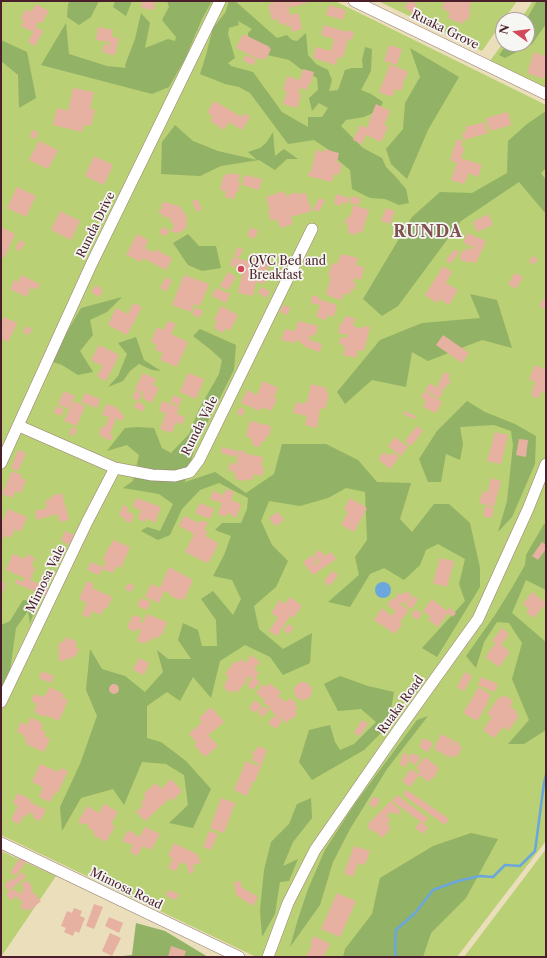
<!DOCTYPE html>
<style>
body{margin:0}
#map{position:relative;width:547px;height:958px;overflow:hidden;background:#eadebb;font-family:"Libre Caslon Text",serif}
canvas{display:block}
.frame{position:absolute;inset:0;border:2px solid #4a1f2b;pointer-events:none}
.north{position:absolute;left:495px;top:12px;width:40px;height:40px;box-sizing:border-box;background:#f6f6f2;border:1px solid #b1a0a2;border-radius:50%;rotate:284deg;font-size:11px;font-weight:700;line-height:16px;text-align:center;color:#4a1f2b}
.north::after{content:'';display:block;margin:auto;width:14px;height:18px;background:#d1495b;clip-path:polygon(50% 0,100% 100%,50% 72%,0 100%)}
</style>
<div id="map">
<canvas width="547" height="958"></canvas>
<div class="frame"></div>
<div class="north">N</div>
</div>
<script>
const g = document.querySelector('canvas').getContext('2d');
g.lineJoin = 'round';
function fillPath(path, color) { g.fillStyle = color; g.fill(path, 'evenodd'); }
const poly = rows => new Path2D(rows.map(r => 'M' + r).join(''));
function stroke(path, color, width, dash) { g.strokeStyle = color; g.lineWidth = width; g.lineCap = dash ? 'butt' : 'round'; g.setLineDash(dash || []); g.stroke(path); }
function label(font, color, halo, rows, align = 'center') {
  g.font = font + ' "Libre Caslon Text",serif'; g.lineWidth = 3.5; g.setLineDash([]); g.textBaseline = 'middle'; g.strokeStyle = halo; g.fillStyle = color; for (const [text, x, y, turn = 0] of rows) {
    g.save(); g.translate(x, y); g.rotate((+turn || 0) * Math.PI / 180); g.textAlign = isNaN(turn) ? turn : align; if (halo) g.strokeText(text, 0, 0); g.fillText(text, 0, 0); g.restore();
  }
}
fillPath(poly([
 [1,1,335,1,546,105,546,841,457,957,254,957,254,956,1,835],
 [378,1,517,1,482,51],
 [533,1,546,1,546,88,490,61,503,43,527,44,527,20,520,20],
 [546,849,546,957,464,957],
 [1,851,56,876,1,957]
]), '#b9d074');
fillPath(poly([
 [70,1,99,1,91,17,79,25,67,17,68,4],
 [115,1,132,1,126,16,113,7],
 [167,1,212,1,202,19,185,59,169,87,152,94,41,65,66,23,69,54,107,66,126,68,125,65,135,39,141,13,150,23,145,48,168,39,175,41,176,37,162,20,169,7],
 [229,1,235,1,277,38,287,35,292,40,297,41,306,33,308,55,316,64,328,70,332,80,329,91,338,90,345,70,352,68,363,68,362,60,365,47,372,49,371,71,361,90,371,94,383,102,379,110,364,117,346,120,341,126,363,148,382,158,386,167,395,176,406,189,409,203,399,205,385,199,370,198,352,189,350,170,339,161,329,150,314,140,288,144,250,93,239,87,225,84,200,74,206,55,213,28,225,13],
 [238,21,252,29,248,33,250,51,289,60,301,69,317,78,318,90,309,98,312,111,319,103,328,108,322,117,308,117,308,127,282,112,253,72,231,66,228,63,235,58,228,34,229,28,239,25],
 [537,1,546,1,546,24,532,44,505,58,499,55,507,44,527,44,527,20,526,20],
 [1,40,27,52,36,98,19,108,18,75,1,61],
 [410,48,459,77,428,130,407,179,391,164,386,149,403,129,405,103,420,77],
 [546,111,546,168,541,173,546,180,546,214,519,182,461,221,398,306,382,316,363,299,412,217,440,192,472,193,507,173,508,141,527,124],
 [175,125,193,141,218,151,257,160,248,152,260,148,266,143,273,132,275,156,284,149,298,159,287,159,275,170,259,160,221,166,200,176,161,174,162,142],
 [188,234,199,246,216,246,221,268,202,271,188,265,173,243],
 [470,294,497,300,512,348,482,340,428,361,412,352,406,387,372,380,345,404,337,392,380,340,422,323,480,318],
 [122,297,107,312,90,320,93,335,80,351,93,372,78,375,62,365,53,362,67,332,81,308],
 [200,329,236,345,234,370,195,447,185,482,215,472,246,493,274,474,282,444,326,444,358,460,377,482,411,483,400,519,412,532,434,504,449,504,470,523,480,568,480,587,437,657,422,648,465,601,459,584,465,559,438,544,426,550,420,565,404,580,384,568,370,574,350,607,328,602,359,575,355,557,367,540,365,492,346,488,328,498,300,506,269,501,261,521,272,545,288,561,276,587,254,606,259,629,283,649,312,633,310,663,283,675,270,657,245,645,220,661,211,698,193,677,180,701,167,692,147,706,147,738,161,742,186,761,211,789,193,828,169,823,188,805,184,775,166,764,142,762,124,805,113,789,81,798,62,831,60,807,80,764,97,716,86,690,90,649,102,669,125,676,145,692,163,672,157,650,168,659,191,659,178,640,183,623,198,630,202,646,217,646,216,620,201,599,213,591,233,615,241,599,232,580,213,576,224,555,231,536,215,530,222,523,241,523,247,509,248,498,219,483,200,490,182,509,170,535,158,540,141,531,147,527,160,531,173,504,159,494,123,488,133,481,139,455,127,445,107,451,125,428,138,427,154,428,162,448,171,453,189,434,199,409,219,374,222,360,211,350,193,336],
 [136,337,144,360,161,371,152,370,139,364,130,371,123,381,108,387,118,376,127,354,118,343],
 [467,401,485,412,515,424,536,436,535,464,512,517,498,532,507,501,513,445,511,431,494,425,460,427,463,444,460,460,446,454,441,482,428,482,419,459,437,431],
 [544,524,546,525,546,590,526,580,512,613,546,642,546,730,524,744,508,744,529,720,512,679,522,643,509,623,497,622,484,642,476,668,466,656,495,615,513,586,525,565,526,555],
 [23,600,37,602,30,624,28,611,16,628,10,671,1,688,1,625,10,621],
 [340,676,368,686,394,692,388,726,364,750,312,780,299,762,309,730,330,725,335,742,340,750,354,744,376,722,361,709,338,711,324,684],
 [428,716,387,769,350,829,333,862,320,905,290,947,298,919,308,889,325,850,354,805,417,720],
 [311,798,312,818,293,842,283,866,298,859,289,881,280,882,275,914,262,937,260,910,264,870,271,842,289,824,297,804],
 [471,833,498,839,466,898,431,933,423,957,343,957,345,949,372,914,380,878,433,846],
 [136,923,165,931,208,957,113,957,132,955]
]), '#92b266');
fillPath(poly([
 '375 590a8 8 0 1 1 16 0a8 8 0 1 1-16 0Z'
]), '#6ba7dc');
stroke(poly([
 [396,957,395,951,396,930,415,913,433,890,458,881,480,876,493,877,505,865,520,866,535,851,544,783,546,775]
]), '#6ba7dc', 2.5);
fillPath(poly([
 [142,1,155,1,154,10,141,8],
 [273,1,287,1,290,15,298,13,302,29,292,32,291,26,287,27,285,23,280,25,278,19,272,20,268,5,274,3],
 [290,1,306,1,307,3,289,8,288,2],
 [409,1,412,1,417,5,412,13,404,7],
 [445,1,471,1,469,12,471,13,467,21,464,20,462,24,448,18,450,13,442,8],
 [36,4,49,11,42,23,38,22,33,32,21,26,24,20,20,19,26,9,31,12],
 [329,5,346,10,343,20,326,15],
 [324,25,347,32,348,30,354,32,352,40,348,39,343,58,338,57,336,65,313,58,316,47,331,51,334,39,321,35],
 [36,27,43,31,35,46,28,42],
 [98,27,113,30,112,37,119,38,115,55,107,54,110,42,96,40],
 [243,34,270,47,269,48,271,49,267,58,265,57,263,60,257,58,236,48],
 [104,44,108,44,107,53,102,52],
 [389,45,402,49,397,65,384,61],
 [546,50,546,70,543,79,527,73,534,52,544,56],
 [246,55,256,59,254,65,243,61],
 [390,64,408,72,404,81,402,81,402,82,404,83,401,91,395,89,392,97,379,92],
 [303,69,314,72,311,83,309,83,307,90,300,88,298,93,301,94,297,108,283,104,287,91,283,91,287,76,300,80],
 [73,88,94,92,90,108,95,110,91,126,84,125,82,132,53,125,57,108,68,111],
 [214,101,242,117,244,113,250,117,242,130,229,122,224,130,210,121,213,116,207,113],
 [376,104,390,111,384,125,388,127,381,142,366,135,362,144,353,140,360,125,367,128,370,121,369,121],
 [508,112,511,125,491,131,490,128,489,128,486,118],
 [485,122,488,133,464,140,462,133,467,131,465,127],
 [32,130,38,132,36,139,30,137],
 [457,139,463,141,461,146,465,147,461,158,482,165,478,177,469,173,464,184,451,180,457,163,450,160],
 [39,141,58,150,48,169,29,160],
 [324,149,339,153,337,162,342,164,339,175,334,174,332,182,308,176,309,172,311,172,316,150,323,152],
 [94,156,113,165,104,185,85,176],
 [231,173,240,175,238,182,240,182,238,192,236,192,234,199,225,197,226,191,220,190,224,174,230,175],
 [244,175,262,179,259,190,242,185],
 [17,187,36,196,26,217,7,208],
 [284,191,286,196,297,192,298,195,305,192,312,211,291,217,293,224,280,228,277,219,271,221,268,211,270,210,266,197],
 [336,194,349,198,347,204,342,202,341,206,334,204],
 [351,196,360,198,359,205,350,203],
 [319,198,325,200,319,212,313,209],
 [197,199,202,209,197,212,192,201],
 [165,202,179,206,186,215,187,225,185,229,182,231,178,233,171,232,174,224,171,223,170,219,167,216,163,218,162,214,159,213,159,209,163,209,161,204],
 [353,205,369,210,362,233,356,232,356,235,348,233,348,226,345,223,347,217,350,217],
 [386,208,395,211,390,224,381,221],
 [60,211,80,221,71,240,51,230],
 [488,214,493,225,477,232,473,222],
 [1,227,15,234,4,258,1,257],
 [162,227,169,230,166,236,159,233],
 [251,227,258,231,254,239,247,235],
 [467,233,486,241,476,263,470,261,469,263,459,259,462,251,464,250,466,251,468,247,473,250,474,247,463,243],
 [137,234,148,240,145,248,154,253,155,249,172,258,166,270,143,258,141,262,126,255],
 [20,240,25,243,20,251,15,248],
 [238,247,243,249,239,258,234,255],
 [455,249,459,253,450,264,446,260],
 [341,254,358,258,356,265,364,267,361,280,354,278,353,282,356,283,354,290,351,289,350,295,344,293,342,300,328,296,328,295,326,294,331,277,328,276,332,263,337,264],
 [533,256,538,259,533,265,529,261],
 [232,257,248,261,249,258,269,262,265,284,256,282,253,296,238,293,243,269,230,266],
 [443,266,452,272,446,283,458,290,449,305,439,299,437,303,425,295],
 [228,272,236,277,228,290,220,286],
 [515,273,523,277,516,289,508,284],
 [21,275,40,284,37,290,31,287,27,297,10,289,14,280,18,282],
 [184,275,209,284,200,306,194,304,191,312,172,305],
 [166,277,172,281,166,291,160,288],
 [96,285,103,290,99,297,91,292],
 [261,287,270,291,267,298,258,293],
 [216,288,230,294,226,303,212,296],
 [312,295,319,297,318,299,337,305,334,317,328,315,326,320,316,317,320,305,311,303],
 [544,298,546,299,546,310,539,306],
 [133,303,142,307,127,335,108,325,116,308,128,314],
 [283,305,290,307,288,315,280,312],
 [221,306,238,315,230,331,225,328,223,333,214,328,217,321,214,320],
 [195,307,203,311,199,318,192,314],
 [345,316,355,318,353,326,363,329,363,326,370,327,364,351,358,350,356,358,343,355,345,347,343,346,344,345,339,344,341,337,346,338,348,335,338,333,341,322,343,323],
 [4,317,17,323,8,342,1,339,1,323],
 [168,321,176,324,171,334,188,342,177,367,160,360,163,353,155,350,157,345,151,342,157,327,163,330],
 [298,321,318,326,316,335,313,334,312,337,308,336,307,337,310,338,310,340,322,344,320,352,305,347,305,345,300,344,301,342,296,340,295,343,281,340,285,329,295,331],
 [26,326,32,329,29,335,23,332],
 [443,335,469,353,462,363,436,345],
 [99,345,119,355,106,381,97,376,103,366,91,360],
 [535,365,544,369,546,365,546,393,542,391,538,399,531,395,535,382,529,379],
 [444,372,450,375,448,379,451,381,448,386,440,381],
 [143,373,156,379,153,385,159,388,152,403,142,398,144,393,135,389],
 [188,373,204,379,196,399,180,392],
 [263,381,278,388,274,398,277,399,271,411,262,407,260,411,241,403,247,390,257,395],
 [439,381,446,385,444,391,437,387],
 [430,383,443,392,439,399,425,390],
 [311,384,327,388,326,392,329,393,325,409,320,408,317,428,305,425,307,416,293,413,296,402,304,404,305,402,307,402],
 [136,390,142,394,138,401,132,397],
 [64,391,75,396,68,409,58,404],
 [424,391,442,402,436,413,423,407,426,400,421,398],
 [85,393,100,399,97,408,81,402],
 [174,395,182,399,179,406,175,404,176,403,175,402,174,404,170,402],
 [73,401,85,406,77,426,64,421],
 [137,401,145,406,142,412,134,407],
 [162,401,179,407,177,414,185,417,182,425,176,422,172,433,160,429,166,413,159,411],
 [106,404,116,407,124,416,122,421,116,418,110,435,113,436,111,440,108,440,100,435,99,433,102,426,105,427,109,417,102,415],
 [56,406,64,409,61,416,54,413],
 [240,407,245,410,242,416,237,414],
 [404,411,416,416,414,419,403,414],
 [250,421,271,426,269,437,266,436,265,442,261,441,260,447,253,446,254,444,251,443,252,439,246,436],
 [417,426,423,431,411,446,405,441],
 [72,427,77,429,74,436,69,434],
 [495,432,508,435,501,464,487,461],
 [395,437,408,447,401,456,388,446],
 [519,439,528,440,526,457,516,455],
 [222,447,238,451,236,457,221,453],
 [18,450,26,453,18,471,11,468],
 [239,450,246,452,246,454,263,457,261,466,264,467,262,476,254,474,253,480,247,479,246,481,235,479,236,475,234,475],
 [384,452,389,456,392,452,399,457,390,469,378,459],
 [231,462,236,465,234,472,228,470],
 [12,471,22,475,21,478,26,480,21,493,15,491,13,498,2,494],
 [491,478,501,481,494,507,479,503,483,491,488,492],
 [226,489,234,492,231,500,241,504,236,518,232,517,233,515,227,513,226,517,218,514,222,503,210,499,213,491,224,495],
 [62,493,69,520,60,522,57,514,37,520,35,511,47,508,45,501,51,499,51,496],
 [136,498,161,507,155,523,146,518,145,522,138,519,141,510,133,507],
 [350,498,367,508,354,532,341,525,348,512,344,509],
 [200,503,214,509,210,519,195,513],
 [123,505,128,507,127,512,134,514,131,523,125,521,125,519,119,515],
 [485,506,494,508,492,518,483,516],
 [8,509,27,517,21,532,15,529,11,538,6,535,4,539,1,537,1,519,3,520],
 [278,512,284,520,275,526,269,518],
 [184,516,199,523,201,520,208,523,204,530,208,532,205,536,217,542,216,544,218,545,211,558,210,557,209,558,211,559,209,562,208,562,207,563,185,552,194,534,179,526],
 [65,531,74,535,69,545,61,540],
 [113,540,130,547,121,568,116,566,113,573,102,569,99,575,87,570,91,562,103,567,106,562,103,560,109,546,110,547],
 [542,542,546,545,546,549,538,560,532,556],
 [320,550,325,556,331,552,336,559,313,575,303,562,313,555,317,561,314,563,315,565,319,562,314,554],
 [13,554,25,559,27,554,35,558,31,566,35,568,30,580,49,588,46,596,15,583,17,579,23,582,25,578,6,570],
 [440,558,454,561,447,587,433,583],
 [169,567,193,580,184,600,181,598,180,600,169,595,170,593,164,591,159,603,152,600,153,599,151,598,151,600,145,597,151,584,160,588],
 [332,571,338,575,330,586,324,581],
 [1,581,6,583,1,597],
 [87,581,94,584,92,588,112,597,107,609,104,608,101,615,92,611,89,618,82,615,87,603,79,599],
 [128,583,134,585,131,592,125,589],
 [406,591,412,595,406,605,402,602,401,604,397,602,409,610,400,622,402,624,395,634,374,620,382,608,392,616,395,611,387,605,392,598,394,600,399,593,403,595],
 [532,592,546,603,534,618,526,612,529,609,523,604],
 [413,596,418,599,412,609,406,606],
 [290,597,302,606,293,618,290,616,277,636,269,631,278,618,271,613,280,600,285,604],
 [141,598,151,602,147,610,137,606],
 [432,599,447,611,449,607,456,613,453,617,448,613,438,627,428,620,431,617,423,611],
 [416,609,422,614,417,620,411,615],
 [147,614,167,622,162,635,160,634,158,639,153,637,151,641,147,640,145,644,137,641,141,630,137,628,136,632,127,628,133,615,142,618,140,622,143,623],
 [288,624,294,627,289,634,284,631],
 [502,628,509,634,501,645,510,652,499,667,485,657,496,643,492,641],
 [66,637,77,642,75,647,79,649,75,657,72,656,70,660,65,658,64,662,58,659,60,655,58,655,60,650,57,649,61,641,64,642],
 [251,655,260,662,254,669,259,673,255,678,260,682,253,690,247,685,252,679,249,676,246,679,247,680,237,693,233,690,230,693,223,687,226,684,225,683,229,677,225,674,235,661,238,663,241,659,246,663],
 [139,658,149,663,144,675,133,670],
 [42,671,54,676,51,683,39,678],
 [465,672,472,676,464,691,457,687],
 [481,677,498,684,495,692,478,685],
 '294 691a9 9 0 1 1 18 0a9 9 0 1 1-18 0Z',
 [269,683,281,692,278,696,286,702,290,698,296,703,295,705,298,707,295,711,297,713,292,720,290,718,287,723,272,712,273,711,269,709,270,707,263,702,265,700,256,693,263,684,267,687],
 '109 689a5 5 0 1 1 10 0a5 5 0 1 1-10 0Z',
 [50,687,64,694,62,697,68,700,59,721,45,715,44,717,34,712,37,704,31,701,34,694,42,697,42,695,45,696],
 [479,687,491,695,487,702,488,703,477,721,463,713],
 [504,695,513,701,510,706,517,712,516,713,519,716,508,731,503,727,494,738,483,730,492,717,487,714,499,697,501,698],
 [255,700,262,706,256,713,249,708],
 [264,706,269,710,263,717,258,713],
 [211,707,224,722,208,735,218,746,205,757,194,745,197,743,189,734,202,722,199,718],
 [275,715,282,721,276,729,268,723],
 [31,717,42,723,41,725,43,726,41,730,46,732,44,736,50,739,44,752,26,744,27,741,24,739,25,736,17,731,21,722,27,725],
 [362,720,368,724,360,736,354,733],
 [441,734,453,740,450,746,451,746,455,740,459,743,458,745,462,747,457,757,452,755,451,758,434,749],
 [423,738,433,743,428,752,419,747],
 [258,746,267,750,255,782,253,781,247,796,234,790,246,761,258,766,259,764,252,760,254,754,251,753,252,750,255,752],
 [403,753,409,755,406,767,400,765],
 [412,753,420,757,416,765,408,761],
 [425,757,439,768,436,772,437,773,433,779,432,777,429,782,419,775,410,787,402,781,411,769,418,774,420,771,416,768],
 [40,764,59,772,61,768,68,771,57,794,55,792,50,802,39,797,43,787,32,782],
 [171,779,182,791,172,801,170,798,145,821,136,812,143,806,141,804,143,802,142,801,146,797,143,794,156,783,161,789],
 [407,790,449,819,445,825,403,795],
 [18,793,31,800,30,802,46,810,40,821,33,818,34,815,29,812,27,817,24,815,19,824,11,820,18,806,13,803],
 [397,795,428,818,424,824,392,801],
 [374,796,380,800,375,808,369,804],
 [221,798,235,803,224,833,210,828],
 [391,801,401,811,398,815,395,812,392,814,390,812,386,816,391,820,387,824,391,828,382,838,374,830,372,832,368,827,369,826,368,824],
 [104,804,118,812,111,824,115,826,106,842,93,835,95,832,88,828,89,825,86,823,84,825,78,822,87,806,99,813],
 [420,822,428,827,423,834,415,828],
 [145,827,160,834,151,850,143,846,137,856,130,852,133,845,122,841,128,830,140,837],
 [209,831,218,834,211,850,203,847],
 [174,843,197,854,201,863,193,865,194,872,189,874,187,865,180,862,176,871,168,868,173,858,168,856],
 [354,846,370,851,365,865,358,863,353,877,344,873],
 [20,858,26,862,16,876,10,872],
 [22,872,26,877,9,891,4,885,12,878,14,880],
 [27,880,33,888,31,890,41,901,30,911,27,908,24,911,20,906,23,903,16,896,11,901,6,894,11,889,12,891,15,889,19,894,24,889,21,885],
 [241,881,241,887,258,897,253,906,236,895,234,882],
 [168,890,179,894,176,900,166,896],
 [337,893,356,901,340,937,321,929],
 [94,904,103,907,94,929,86,926],
 [74,908,82,911,80,916,85,918,79,933,75,931,73,936,64,932,66,928,61,926,67,911,72,913],
 [109,917,123,923,119,933,105,926],
 [110,933,121,938,112,956,102,951],
 [314,936,330,944,323,957,306,957,312,945,310,944],
 [171,946,186,951,184,957,168,957]
]), '#e6b1a0');
const minor = poly([
 [354,1,546,94],
 [19,426,115,468,152,475,175,476,190,472,199,460,312,229],
 [1,463,91,265,220,1],
 [1,702,87,522,115,468],
 [1,843,239,957],
 [268,957,288,903,315,850,399,729,478,619,528,509,546,464]
]);
stroke(minor, '#9a7e73', 12);
stroke(minor, '#fff', 11);
for (const [x, y, r, color] of [
 [241,269,4,"#d1495b"]
]) { const dot = new Path2D(); dot.arc(x, y, r, 0, 2 * Math.PI); g.fillStyle = color; g.fill(dot); stroke(dot, '#f6f6f2', 1.5); }
label('12px', '#4a1f2b', '#f6f6f2', [
 ["Ruaka Grove",445,30,26],
 ["Runda Drive",96,225,-64],
 ["Runda Vale",200,426,-63],
 ["Mimosa Vale",46,579,-64],
 ["Ruaka Road",401,705,-54],
 ["Mimosa Road",126,889,26]
]);
label('12px', '#4a1f2b', '#f6f6f2', [
 ["QVC Bed and",249,262],
 ["Breakfast",249,276]
], 'left');
g.letterSpacing = '1px';
label('bold 16px', '#815254', '#f6f6f2', [
 ["RUNDA",428,232]
]);
g.letterSpacing = '0px';
</script>
